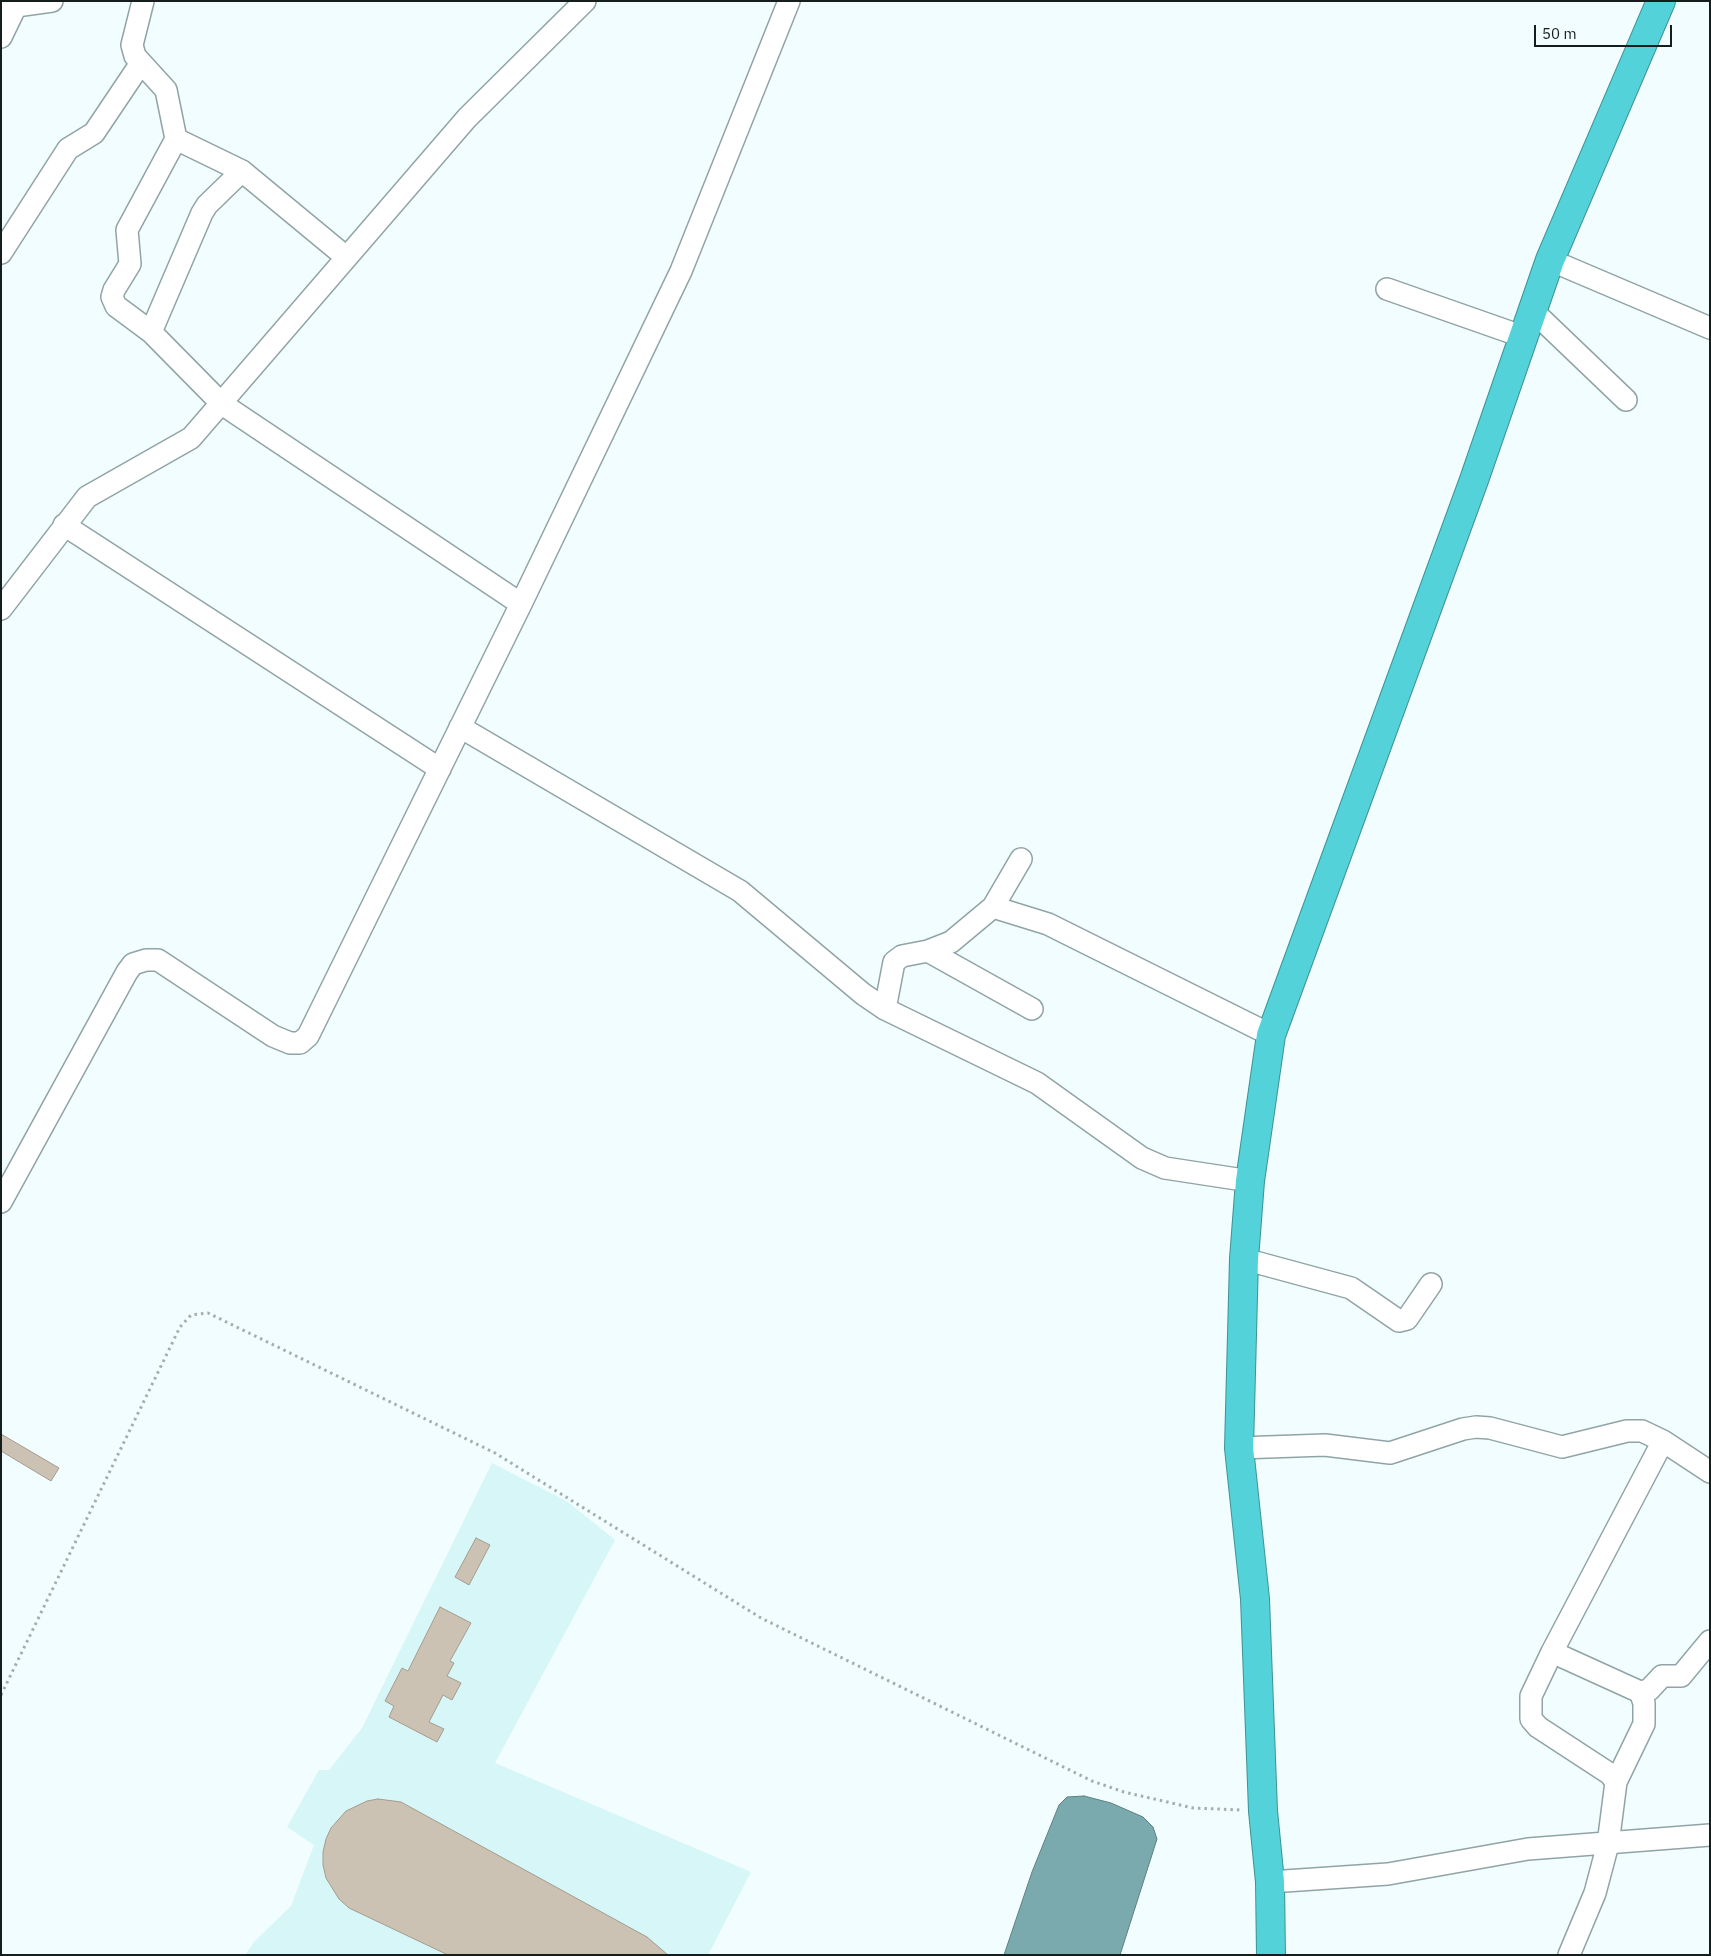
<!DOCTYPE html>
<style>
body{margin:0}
#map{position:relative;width:1711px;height:1956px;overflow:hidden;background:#f1fdfe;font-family:"IBM Plex Sans",sans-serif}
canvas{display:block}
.frame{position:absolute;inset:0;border:2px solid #161d1d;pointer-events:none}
.scale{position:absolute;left:1534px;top:25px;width:138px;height:22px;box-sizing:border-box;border:2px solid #161d1d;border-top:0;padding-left:6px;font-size:15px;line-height:18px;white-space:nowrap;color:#161d1d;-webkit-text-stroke:4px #f1fdfe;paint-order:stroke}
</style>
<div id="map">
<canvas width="1711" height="1956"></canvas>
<div class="frame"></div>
<div class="scale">50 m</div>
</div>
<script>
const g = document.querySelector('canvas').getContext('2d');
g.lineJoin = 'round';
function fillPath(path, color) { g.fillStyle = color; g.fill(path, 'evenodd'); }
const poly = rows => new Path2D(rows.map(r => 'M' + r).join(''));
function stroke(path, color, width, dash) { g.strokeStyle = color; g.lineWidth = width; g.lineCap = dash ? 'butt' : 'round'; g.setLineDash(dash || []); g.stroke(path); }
fillPath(poly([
 [492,1463,568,1502,615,1540,495,1763,751,1872,708,1955,245,1955,254,1942,291,1906,314,1845,287,1827,319,1770,329,1770,362,1728]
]), '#d7f6f7');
const water = poly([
 [1084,1796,1111,1803,1143,1817,1153,1827,1157,1839,1120,1955,1004,1955,1032,1872,1059,1805,1067,1797,1084,1796]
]);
fillPath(water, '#7aaaad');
stroke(water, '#5c8082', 1);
const building = poly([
 [1,1434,59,1468,51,1481,1,1451,1,1434],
 [476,1538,490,1545,469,1585,455,1577,476,1538],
 [440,1607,471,1623,450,1661,454,1663,447,1676,461,1683,452,1700,443,1695,429,1722,444,1729,437,1742,389,1717,394,1706,385,1701,402,1668,408,1671,440,1607],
 [378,1799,401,1802,647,1937,668,1955,448,1955,349,1908,339,1899,326,1878,323,1865,323,1852,326,1839,331,1828,346,1811,367,1801,378,1799]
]);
fillPath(building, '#cbc2b4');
stroke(building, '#a59c8f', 1);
const minor = poly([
 [5,1,16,6,52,1],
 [143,1,132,45,135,56,166,90,176,139,242,171,346,257],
 [1,37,16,6],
 [176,139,127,230,130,264,114,290,112,297,116,306,151,332,222,404,521,604],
 [1,253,68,149,94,133,141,63],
 [1550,260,1710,328],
 [1387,289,1524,337],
 [1533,311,1626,400],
 [151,332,202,213,207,205,242,171],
 [64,525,440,769],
 [1,609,87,497,191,438,467,118,585,1],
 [460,727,740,891,863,994,885,1009,1037,1083,1142,1158,1165,1168,1250,1181],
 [993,907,1048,924,1271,1035],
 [928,951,1032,1009],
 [885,1009,894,962,902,956,928,951,951,942,993,907,1021,859],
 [1,1202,127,972,133,964,146,960,158,960,273,1036,290,1043,300,1043,308,1036,521,604,681,271,789,1],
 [1244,1259,1351,1288,1399,1321,1407,1319,1431,1284],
 [1239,1448,1325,1445,1390,1453,1463,1429,1476,1427,1490,1428,1562,1447,1627,1431,1642,1431,1663,1441,1710,1472],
 [1552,1652,1640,1692,1649,1690,1662,1676,1681,1676,1710,1641],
 [1616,1782,1644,1724,1644,1703,1640,1692],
 [1270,1882,1388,1874,1528,1849,1710,1835],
 [1569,1955,1595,1893,1608,1844,1616,1782,1610,1774,1538,1727,1531,1719,1531,1696,1552,1652,1663,1441]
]);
const highway = poly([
 [1271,1955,1270,1882,1263,1811,1255,1599,1239,1448,1244,1259,1250,1181,1271,1035,1474,480,1550,260,1661,1]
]);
stroke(minor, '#91a4a5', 24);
stroke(highway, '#3e9397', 30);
stroke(poly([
 [1,1695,180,1327,191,1315,208,1313,495,1453,761,1618,1092,1781,1124,1792,1193,1808,1241,1810]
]), '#a4aeaf', 3, [2.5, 4]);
stroke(minor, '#fff', 21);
stroke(highway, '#53d2d9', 28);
</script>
